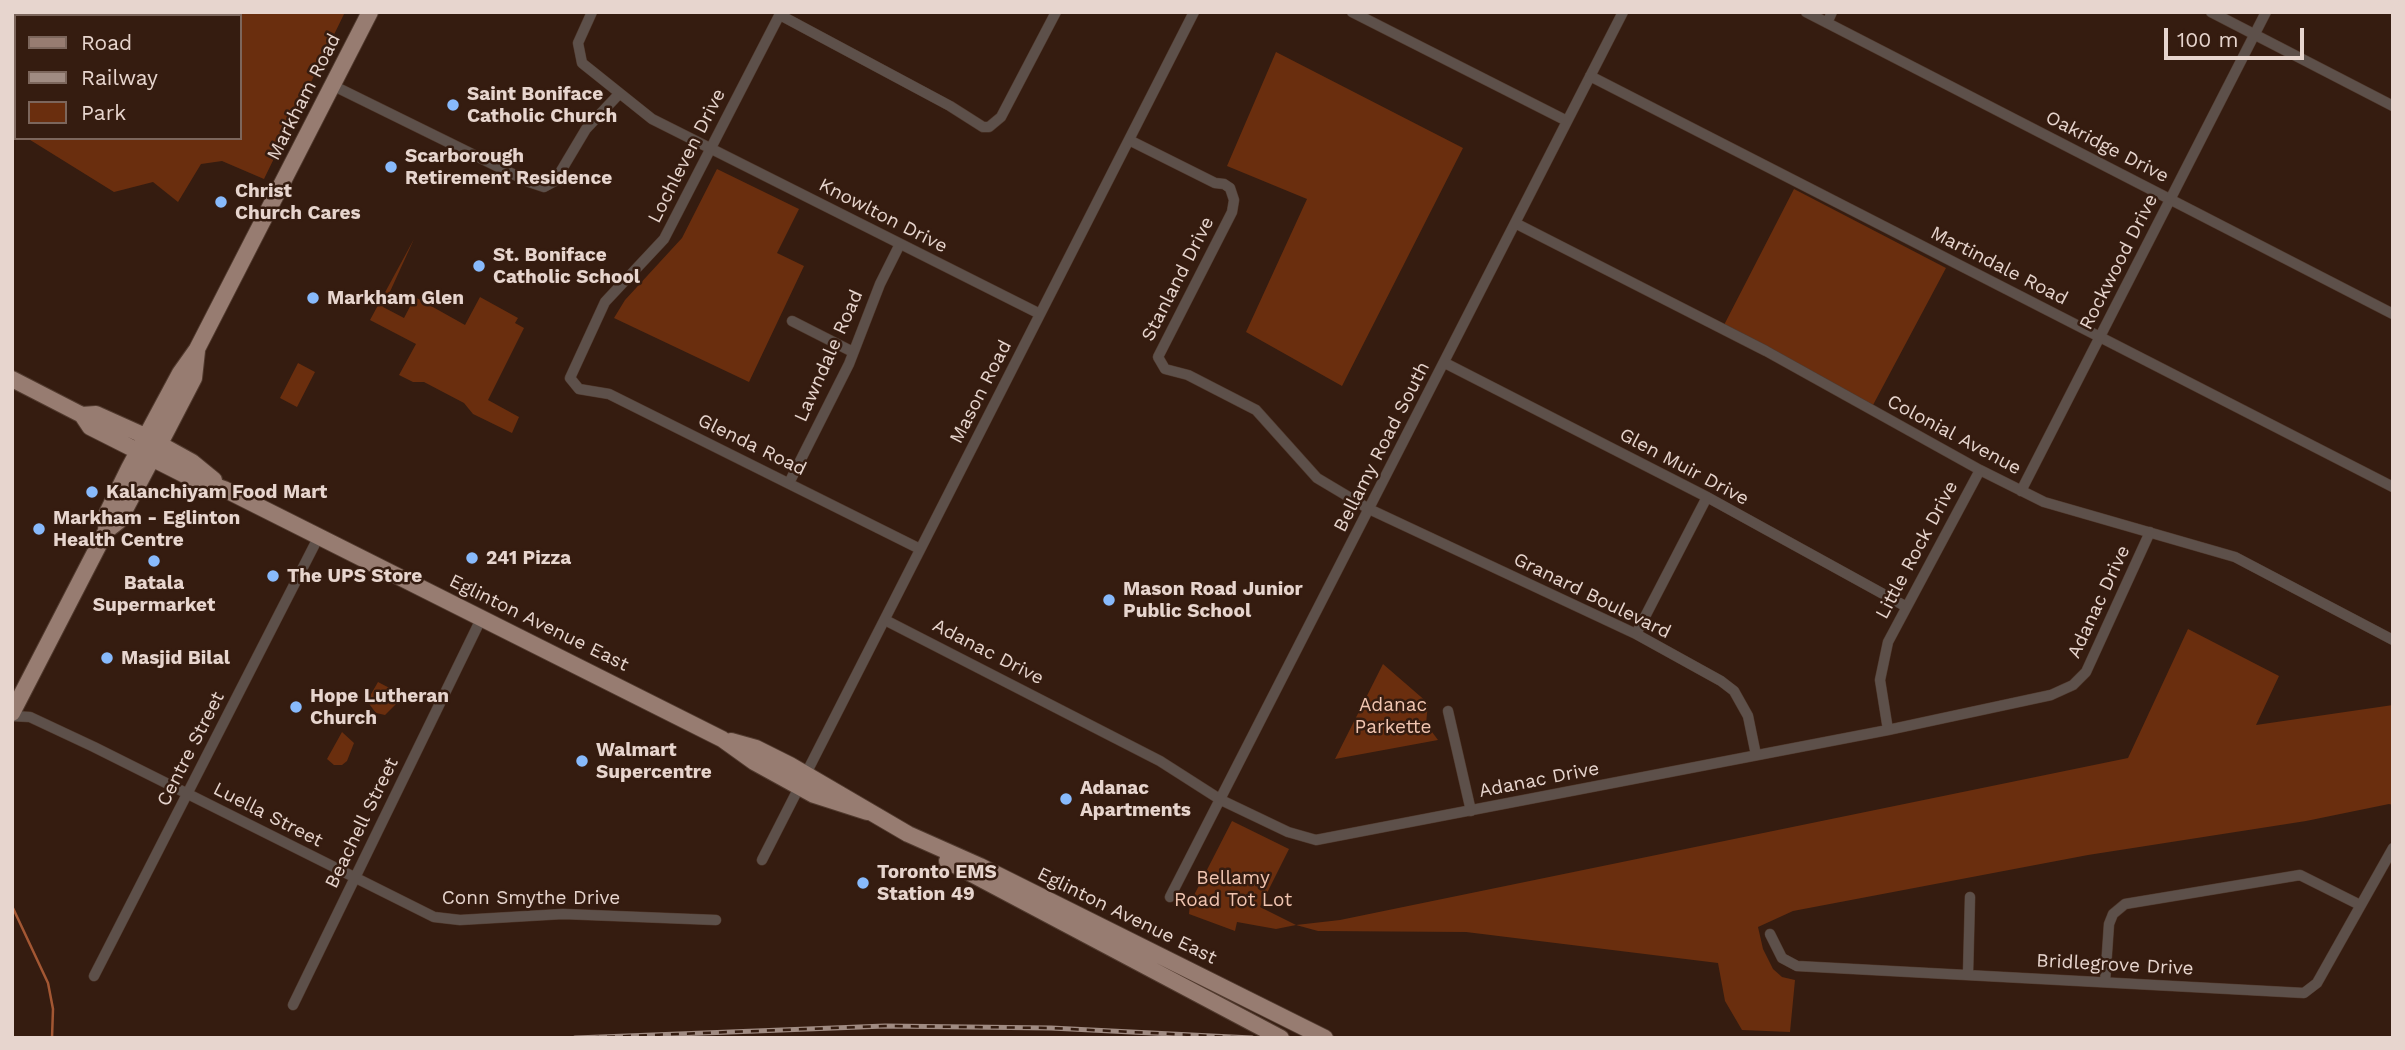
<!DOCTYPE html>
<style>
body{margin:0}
#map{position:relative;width:2405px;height:1050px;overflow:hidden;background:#351c10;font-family:"Work Sans",sans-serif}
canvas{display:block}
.frame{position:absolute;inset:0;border:14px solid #e7d5ce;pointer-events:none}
.legend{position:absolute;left:14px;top:14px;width:228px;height:126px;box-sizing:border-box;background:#351c10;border:2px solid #7c665c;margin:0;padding:9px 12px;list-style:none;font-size:21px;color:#e7d5ce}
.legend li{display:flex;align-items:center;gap:14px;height:35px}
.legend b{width:35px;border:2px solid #7c665c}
.scale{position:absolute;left:2164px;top:28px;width:140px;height:32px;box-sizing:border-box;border:4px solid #e7d5ce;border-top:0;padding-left:9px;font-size:21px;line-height:24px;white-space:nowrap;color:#e7d5ce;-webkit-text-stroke:5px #351c10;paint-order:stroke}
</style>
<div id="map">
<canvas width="2405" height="1050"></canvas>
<div class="frame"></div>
<ul class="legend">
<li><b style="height:9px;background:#977c71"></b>Road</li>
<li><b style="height:9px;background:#a08b82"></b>Railway</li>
<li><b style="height:19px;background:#6a2e0e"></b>Park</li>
</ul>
<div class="scale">100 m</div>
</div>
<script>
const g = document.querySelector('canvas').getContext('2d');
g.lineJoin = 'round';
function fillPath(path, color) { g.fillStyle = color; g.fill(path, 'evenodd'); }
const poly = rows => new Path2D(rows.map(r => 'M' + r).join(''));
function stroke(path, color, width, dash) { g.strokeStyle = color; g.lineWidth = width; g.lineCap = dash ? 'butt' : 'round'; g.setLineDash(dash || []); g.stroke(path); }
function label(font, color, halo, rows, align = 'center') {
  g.font = font + ' "Work Sans",sans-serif'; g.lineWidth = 5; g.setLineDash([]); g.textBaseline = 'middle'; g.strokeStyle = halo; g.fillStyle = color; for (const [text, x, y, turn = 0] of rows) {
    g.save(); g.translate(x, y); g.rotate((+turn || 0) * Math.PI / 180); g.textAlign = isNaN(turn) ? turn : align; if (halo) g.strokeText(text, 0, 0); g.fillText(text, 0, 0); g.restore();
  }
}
fillPath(poly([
 [12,12,345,12,264,179,222,161,201,164,178,202,153,182,114,192,27,138,240,138,240,16,16,16,16,131,12,127],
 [1276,52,1463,148,1342,386,1246,332,1307,199,1227,166],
 [717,169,799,209,777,253,804,266,749,382,614,318,625,300,682,238],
 [1794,189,1946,268,1873,405,1724,325],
 [414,239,383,307,404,318,415,297,465,325,480,297,518,318,515,323,524,328,488,400,519,417,512,433,473,414,464,403,424,382,413,382,399,375,416,344,370,320],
 [298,363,315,372,297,407,280,398],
 [2188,629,2279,676,2256,725,2393,705,2393,805,2389,804,2306,821,2088,855,1793,911,1758,927,1763,949,1773,969,1782,977,1795,980,1790,1032,1742,1030,1725,1001,1718,963,1466,932,1318,931,1296,925,1276,929,1237,922,1235,931,1189,914,1190,903,1232,821,1289,849,1260,907,1296,925,1340,920,2128,758],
 [1383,664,1428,703,1426,724,1438,740,1335,759],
 [378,682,399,693,396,704,385,715,376,713,367,701],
 [342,732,354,743,347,761,342,765,334,765,327,759]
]), '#6a2e0e');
stroke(poly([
 [12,906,48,983,53,1009,52,1038]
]), '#a35733', 2.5);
const street = poly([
 [592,12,578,43,582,63,652,119,1040,314],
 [781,12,664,239,605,302,570,378,579,389,609,394,920,549],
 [1352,12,1567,121],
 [1806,12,2393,314],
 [2211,12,2393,106],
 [780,15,950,106,983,127,989,127,1001,117,1056,12],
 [1827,23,1832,12],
 [1590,76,2393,487],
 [334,86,529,182,544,187,555,181,586,129,619,94],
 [1129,140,1215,183,1224,184,1230,188,1234,200,1232,212,1158,357,1165,369,1188,375,1256,410,1317,478,1369,509,1636,634,1721,681,1734,691,1748,716,1756,755],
 [1515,223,1766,351,1980,470,2044,502,2235,557,2393,640],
 [792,321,853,352],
 [1445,363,1707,497,1905,606],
 [789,483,849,364,880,284,900,244],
 [2021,491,2266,12],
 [885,620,1160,761,1221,800,1288,832,1316,840,1888,730,2051,695,2073,685,2086,672,2150,532],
 [1636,634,1707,497],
 [1448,711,1471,811],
 [12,716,30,717,94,747,434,917,460,920,563,914,716,920],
 [1888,730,1880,680,1888,642,1980,470],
 [762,860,1194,12],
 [1170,897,1623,12],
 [1770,934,1782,958,1797,966,2304,993,2317,983,2393,848],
 [1968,974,1970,897],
 [94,976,318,538],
 [2105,982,2109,924,2113,914,2125,904,2300,875,2360,905],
 [293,1005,481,619]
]);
const primary = poly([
 [12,379,82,415,90,427,187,476,224,489,722,739,754,762,814,795,867,812],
 [82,415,96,414,145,436,192,462,214,480],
 [106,531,107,513,129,468,180,373,197,349,370,12],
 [12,713,106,531,119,521,166,432,194,378,197,351],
 [731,741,756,748,790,765,908,834,980,866,1325,1038],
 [947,861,1281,1038]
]);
stroke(street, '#513a2e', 11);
stroke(primary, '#513a2e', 18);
stroke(street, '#5d504a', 10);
stroke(primary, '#977c71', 16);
const rail = poly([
 [575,1038,885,1026,1051,1028,1252,1038]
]);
stroke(rail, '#a08b82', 5);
stroke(rail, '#351c10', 2.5, [8]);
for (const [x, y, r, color] of [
 [453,105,7,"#88bafc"],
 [391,167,7,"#88bafc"],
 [221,202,7,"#88bafc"],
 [479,266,7,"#88bafc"],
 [313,298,7,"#88bafc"],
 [92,492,7,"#88bafc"],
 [39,529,7,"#88bafc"],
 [472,558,7,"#88bafc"],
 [154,561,7,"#88bafc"],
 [273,576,7,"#88bafc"],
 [1109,600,7,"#88bafc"],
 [107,658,7,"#88bafc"],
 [296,707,7,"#88bafc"],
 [582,761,7,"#88bafc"],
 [1066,799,7,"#88bafc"],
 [863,883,7,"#88bafc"]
]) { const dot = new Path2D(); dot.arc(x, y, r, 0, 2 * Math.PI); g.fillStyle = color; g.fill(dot); stroke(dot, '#351c10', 2.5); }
label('bold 19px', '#e7d5ce', '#351c10', [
 ["Saint Boniface",467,94],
 ["Catholic Church",467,116],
 ["Scarborough",405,156],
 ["Retirement Residence",405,178],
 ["Christ",235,191],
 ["Church Cares",235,213],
 ["St. Boniface",493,255],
 ["Catholic School",493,277],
 ["Markham Glen",327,298],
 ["Kalanchiyam Food Mart",106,492],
 ["Markham - Eglinton",53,518],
 ["Health Centre",53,540],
 ["241 Pizza",486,558],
 ["The UPS Store",287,576],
 ["Batala",154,583,"center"],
 ["Supermarket",154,605,"center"],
 ["Mason Road Junior",1123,589],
 ["Public School",1123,611],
 ["Masjid Bilal",121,658],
 ["Hope Lutheran",310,696],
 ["Church",310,718],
 ["Walmart",596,750],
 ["Supercentre",596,772],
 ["Adanac",1080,788],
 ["Apartments",1080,810],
 ["Toronto EMS",877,872],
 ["Station 49",877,894]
], 'left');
label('19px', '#e7d5ce', '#351c10', [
 ["Markham Road",304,97,-63],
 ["Oakridge Drive",2107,147,27],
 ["Lochleven Drive",687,156,-63],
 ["Knowlton Drive",883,216,27],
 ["Rockwood Drive",2119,262,-63],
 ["Martindale Road",1999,266,27],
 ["Stanland Drive",1178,279,-63],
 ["Lawndale Road",829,356,-66],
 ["Mason Road",981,392,-63],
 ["Colonial Avenue",1954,435,28],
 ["Glenda Road",752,445,26],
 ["Bellamy Road South",1382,447,-63],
 ["Glen Muir Drive",1684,467,28],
 ["Little Rock Drive",1917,550,-62],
 ["Granard Boulevard",1592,596,26],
 ["Adanac Drive",2099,602,-65],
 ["Eglinton Avenue East",539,623,26],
 ["Adanac Drive",988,652,27],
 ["Centre Street",191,749,-63],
 ["Adanac Drive",1539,780,-11],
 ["Luella Street",268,815,27],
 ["Beachell Street",362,823,-64],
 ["Conn Smythe Drive",531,898],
 ["Eglinton Avenue East",1127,916,26],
 ["Bridlegrove Drive",2115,965,3]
]);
label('19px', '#f1c5b1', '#351c10', [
 ["Adanac",1393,705],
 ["Parkette",1393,727],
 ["Bellamy",1233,878],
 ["Road Tot Lot",1233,900]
]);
</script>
